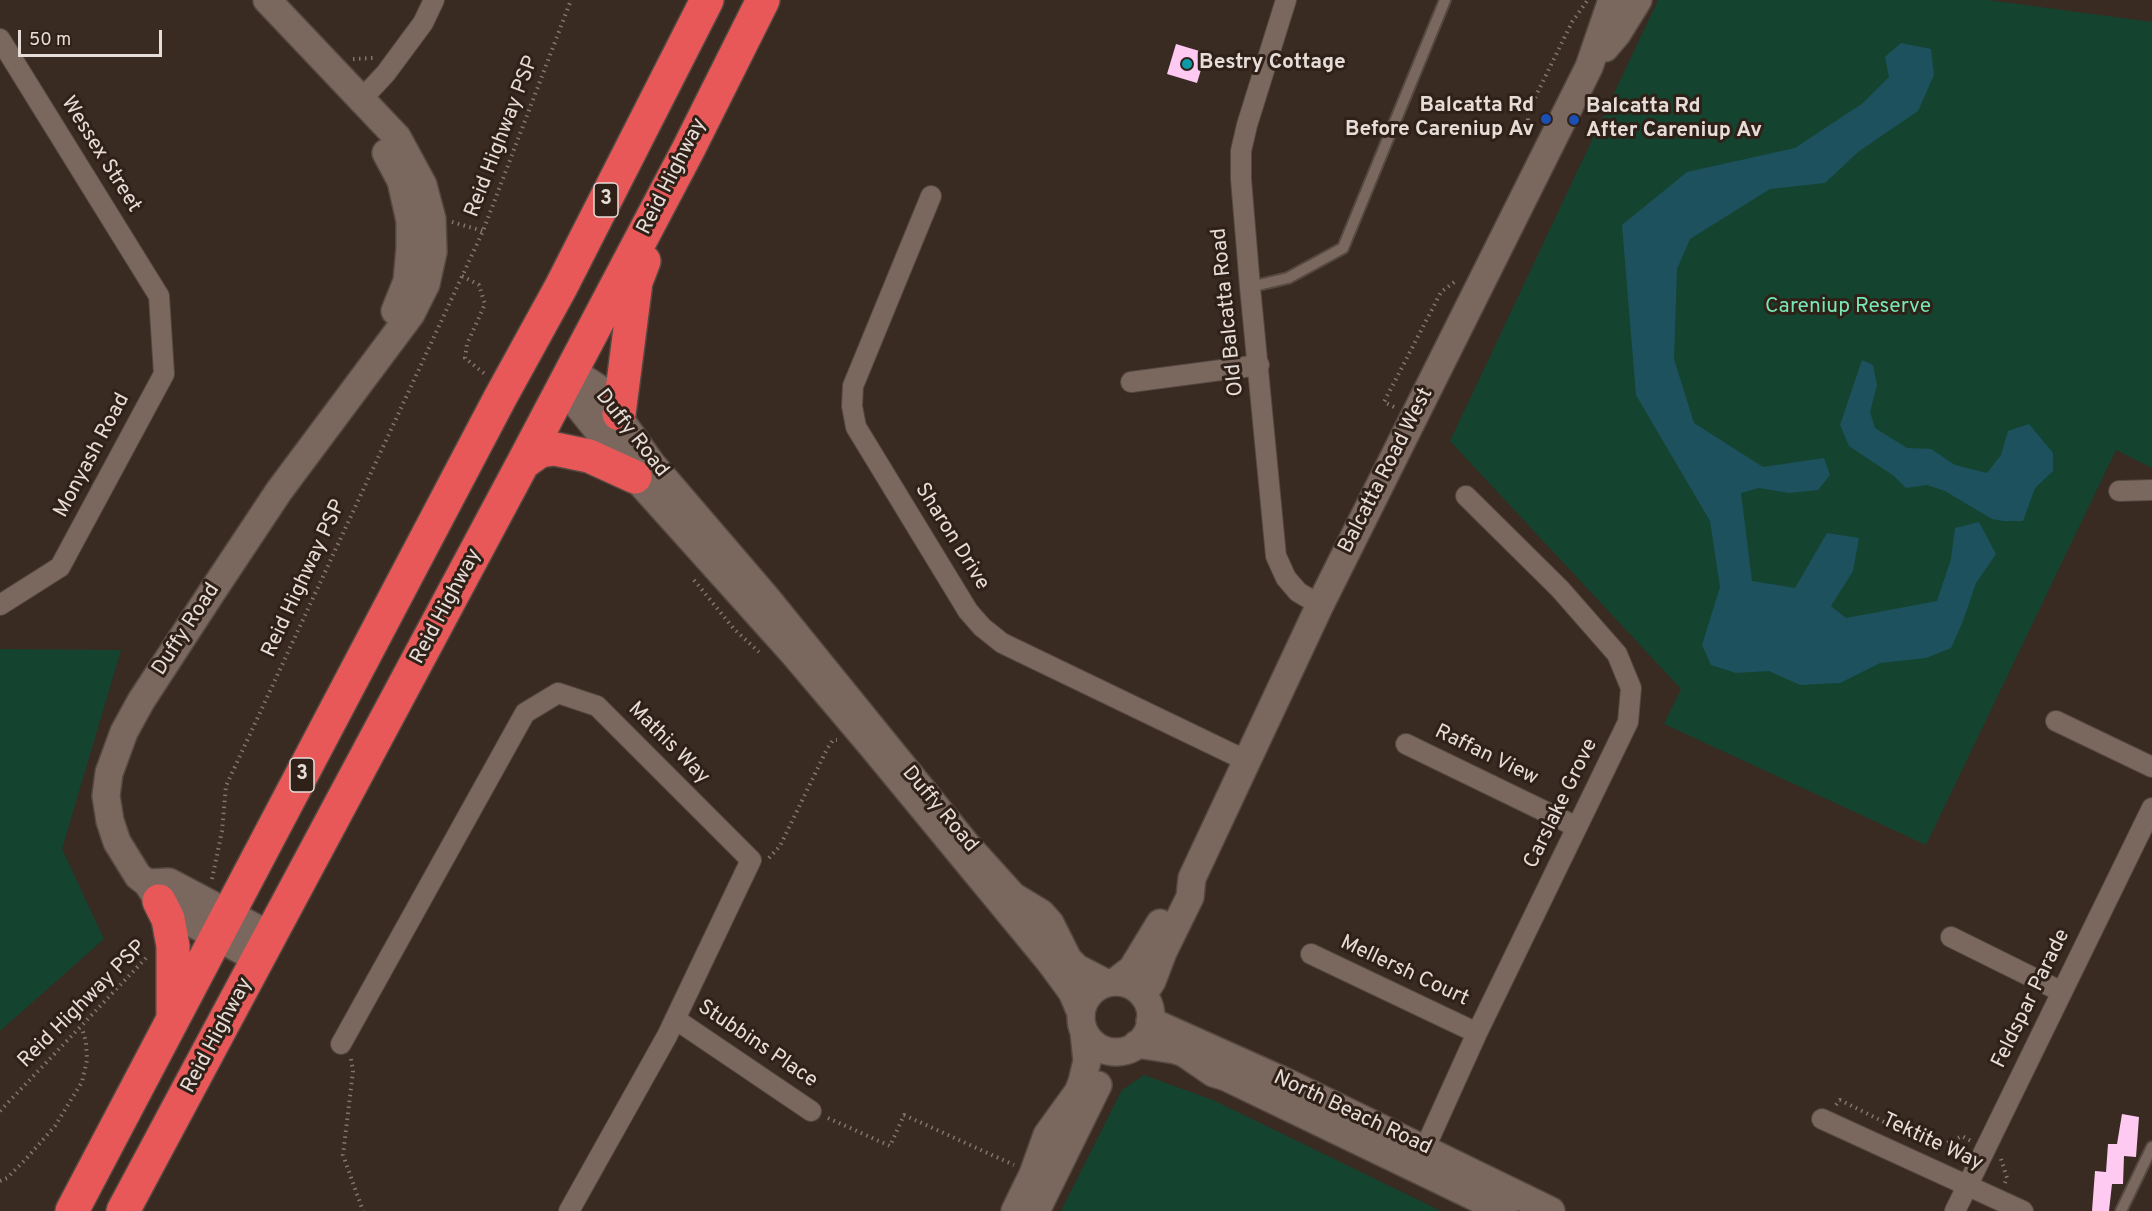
<!DOCTYPE html>
<style>
body{margin:0}
#map{position:relative;width:2152px;height:1211px;overflow:hidden;background:#392a22;font-family:Overpass,sans-serif}
canvas{display:block}
.scale{position:absolute;left:18px;top:30px;width:144px;height:27px;box-sizing:border-box;border:3px solid #e7ddd8;border-top:0;padding-left:8px;font-size:18px;line-height:21px;white-space:nowrap;color:#e7ddd8;-webkit-text-stroke:4px #2f2118;paint-order:stroke}
</style>
<div id="map">
<canvas width="2152" height="1211"></canvas>
<div class="scale">50 m</div>
</div>
<script>
const g = document.querySelector('canvas').getContext('2d');
g.lineJoin = 'round';
function fillPath(path, color) { g.fillStyle = color; g.fill(path, 'evenodd'); }
const poly = rows => new Path2D(rows.map(r => 'M' + r).join(''));
function stroke(path, color, width, dash) { g.strokeStyle = color; g.lineWidth = width; g.lineCap = dash ? 'butt' : 'round'; g.setLineDash(dash || []); g.stroke(path); }
function label(font, color, halo, rows, align = 'center') {
  g.font = font + ' Overpass,sans-serif'; g.lineWidth = 6; g.setLineDash([]); g.textBaseline = 'middle'; g.strokeStyle = halo; g.fillStyle = color; for (const [text, x, y, turn = 0] of rows) {
    g.save(); g.translate(x, y); g.rotate((+turn || 0) * Math.PI / 180); g.textAlign = isNaN(turn) ? turn : align; if (halo) g.strokeText(text, 0, 0); g.fillText(text, 0, 0); g.restore();
  }
}
fillPath(poly([
 [1658,0,1988,0,2152,22,2152,468,2116,450,1926,845,1664,724,1681,689,1450,441],
 [0,649,121,650,62,849,104,939,0,1031],
 [1144,1075,1213,1100,1441,1211,1061,1211,1122,1090]
]), '#144430');
fillPath(poly([
 [1901,43,1931,49,1934,75,1918,111,1858,152,1825,183,1770,189,1690,239,1677,269,1674,359,1694,423,1763,467,1824,458,1830,475,1818,490,1789,493,1759,488,1741,493,1752,581,1795,588,1827,533,1859,538,1853,571,1831,606,1846,618,1937,601,1951,559,1955,528,1979,522,1996,554,1976,583,1963,621,1951,648,1926,658,1880,663,1840,683,1800,685,1769,671,1736,673,1711,665,1702,645,1720,587,1710,521,1636,395,1622,225,1687,172,1795,148,1863,103,1889,77,1885,57],
 [1862,360,1873,365,1877,385,1870,412,1875,428,1907,448,1931,449,1955,465,1987,473,2001,455,2008,431,2029,424,2053,453,2053,471,2035,488,2023,521,2004,521,1992,519,1945,491,1927,485,1906,488,1894,476,1849,446,1840,425]
]), '#1d515d');
fillPath(poly([
 [1176,44,1206,53,1197,83,1167,74],
 [2122,1114,2139,1117,2136,1157,2124,1156,2123,1184,2112,1184,2109,1211,2092,1211,2095,1171,2106,1172,2108,1144,2117,1144]
]), '#fecaf1');
const lane = poly([
 [1250,287,1288,278,1343,248,1445,0],
 [2121,1211,2152,1147]
]);
const street = poly([
 [1286,0,1247,125,1241,151,1241,179,1250,287,1276,556,1286,578,1298,592,1320,605],
 [0,39,159,296,164,374,60,567,0,605],
 [361,100,386,73,423,23,434,0],
 [931,196,853,386,852,406,856,427,968,611,982,627,1002,643,1247,761],
 [1131,382,1259,365],
 [2119,491,2152,490],
 [2056,721,2152,767],
 [1406,744,1577,827],
 [1951,937,2062,992],
 [1311,954,1477,1033],
 [675,1019,811,1111],
 [341,1044,525,713,558,693,597,706,751,860,667,1036,569,1211],
 [1822,1119,2023,1211],
 [1420,1159,1477,1033,1628,722,1631,688,1617,654,1560,589,1466,496],
 [1955,1211,2152,808]
]);
const secondary = poly([
 [1605,48,1617,34,1638,0],
 [386,153,401,181,410,221,410,248,407,281,395,311],
 [147,883,169,882,271,936],
 [259,960,192,923,159,901,147,883,138,876,117,842,110,821,106,796,109,773,124,732,141,701,212,592,279,491,411,314,426,284,433,252,432,219,423,185,397,137,267,0],
 [1115,982,1132,969,1160,923],
 '1081 1017a35 35 0 1 1 70 0a35 35 0 1 1-70 0Z',
 [1143,995,1152,981,1163,952,1190,897,1192,878,1320,605,1589,67,1612,0],
 [1081,1013,1072,992,1050,962,871,745,794,654,635,477,579,407,570,391,568,376,586,380,598,388,651,463,765,596,966,844,1013,896,1041,913,1050,923,1068,959,1077,968,1106,983],
 [1150,1021,1286,1082,1551,1211],
 [1137,1044,1175,1050,1184,1053,1213,1073,1226,1077,1504,1211],
 [1015,1211,1033,1174,1047,1135,1078,1092,1082,1082,1087,1061,1084,1032],
 [1036,1211,1098,1085]
]);
const highway = poly([
 [619,414,636,282,644,261],
 [523,463,540,451,555,449,589,456,635,477],
 [159,901,168,919,173,946,173,1015],
 [72,1211,500,398,561,287,707,0],
 [123,1211,523,463,688,150,763,0]
]);
stroke(lane, '#544840', 14);
stroke(street, '#544840', 22);
stroke(secondary, '#544840', 30);
stroke(highway, '#544840', 36);
stroke(poly([
 [353,59,373,58],
 [1528,138,1528,112,1572,22,1587,1],
 [452,222,483,231],
 [462,276,479,285,485,304,467,344,465,358,486,375],
 [1394,407,1384,402,1441,292,1457,280],
 [694,580,734,629,759,652],
 [769,858,780,846,827,749,833,740,837,740],
 [212,879,222,831,226,786,483,231,571,0],
 [351,1059,353,1071,343,1155,363,1211],
 [1836,1105,1840,1100,1936,1148,1962,1136,1971,1141],
 [0,1111,147,957],
 [828,1118,890,1146,904,1115,1014,1165],
 [2001,1159,2007,1178,2005,1183],
 [0,1181,7,1178,25,1160,55,1126,82,1082,87,1060,86,1042,82,1028]
]), '#83766f', 4, [1.5, 4.5]);
stroke(lane, '#7a685f', 10);
stroke(street, '#7a685f', 20);
stroke(secondary, '#7a685f', 27);
stroke(highway, '#e95858', 33);
for (const [x, y, r, color] of [
 [1187,64,6,"#0f9aa8"],
 [1546,119,6,"#1a4fb4"],
 [1574,120,6,"#1a4fb4"]
]) { const dot = new Path2D(); dot.arc(x, y, r, 0, 2 * Math.PI); g.fillStyle = color; g.fill(dot); stroke(dot, '#2f2118', 2); }
for (const [x, y, w] of [
 [606,200,24],
 [302,775,24]
]) { const box = new Path2D(); box.roundRect(x - w / 2, y - 17, w, 34, 4.5); g.fillStyle = '#2f2118'; g.fill(box); stroke(box, '#e7ddd8', 1.5); }
label('bold 20px', '#e7ddd8', null, [
 ["3",606,200],
 ["3",302,775]
]);
label('bold 21px', '#e7ddd8', '#2f2118', [
 ["Bestry Cottage",1199,64],
 ["Balcatta Rd",1534,107,"right"],
 ["Before Careniup Av",1534,131,"right"],
 ["Balcatta Rd",1586,108],
 ["After Careniup Av",1586,132]
], 'left');
label('21px', '#e7ddd8', '#2f2118', [
 ["Reid Highway PSP",503,137,-69],
 ["Wessex Street",100,155,58],
 ["Reid Highway",673,177,-63],
 ["Old Balcatta Road",1229,312,-96],
 ["Duffy Road",631,434,52],
 ["Monyash Road",93,456,-62],
 ["Balcatta Road West",1387,471,-63],
 ["Sharon Drive",951,537,58],
 ["Reid Highway PSP",305,579,-65],
 ["Reid Highway",447,607,-62],
 ["Duffy Road",187,630,-57],
 ["Mathis Way",668,744,45],
 ["Raffan View",1486,756,26],
 ["Carslake Grove",1562,804,-64],
 ["Duffy Road",939,810,50],
 ["Mellersh Court",1404,972,25],
 ["Feldspar Parade",2032,999,-64],
 ["Reid Highway PSP",83,1005,-45],
 ["Reid Highway",218,1036,-62],
 ["Stubbins Place",757,1045,34],
 ["North Beach Road",1352,1114,25],
 ["Tektite Way",1932,1143,25]
]);
label('21px', '#77e7b5', '#2f2118', [
 ["Careniup Reserve",1848,308]
]);
</script>
